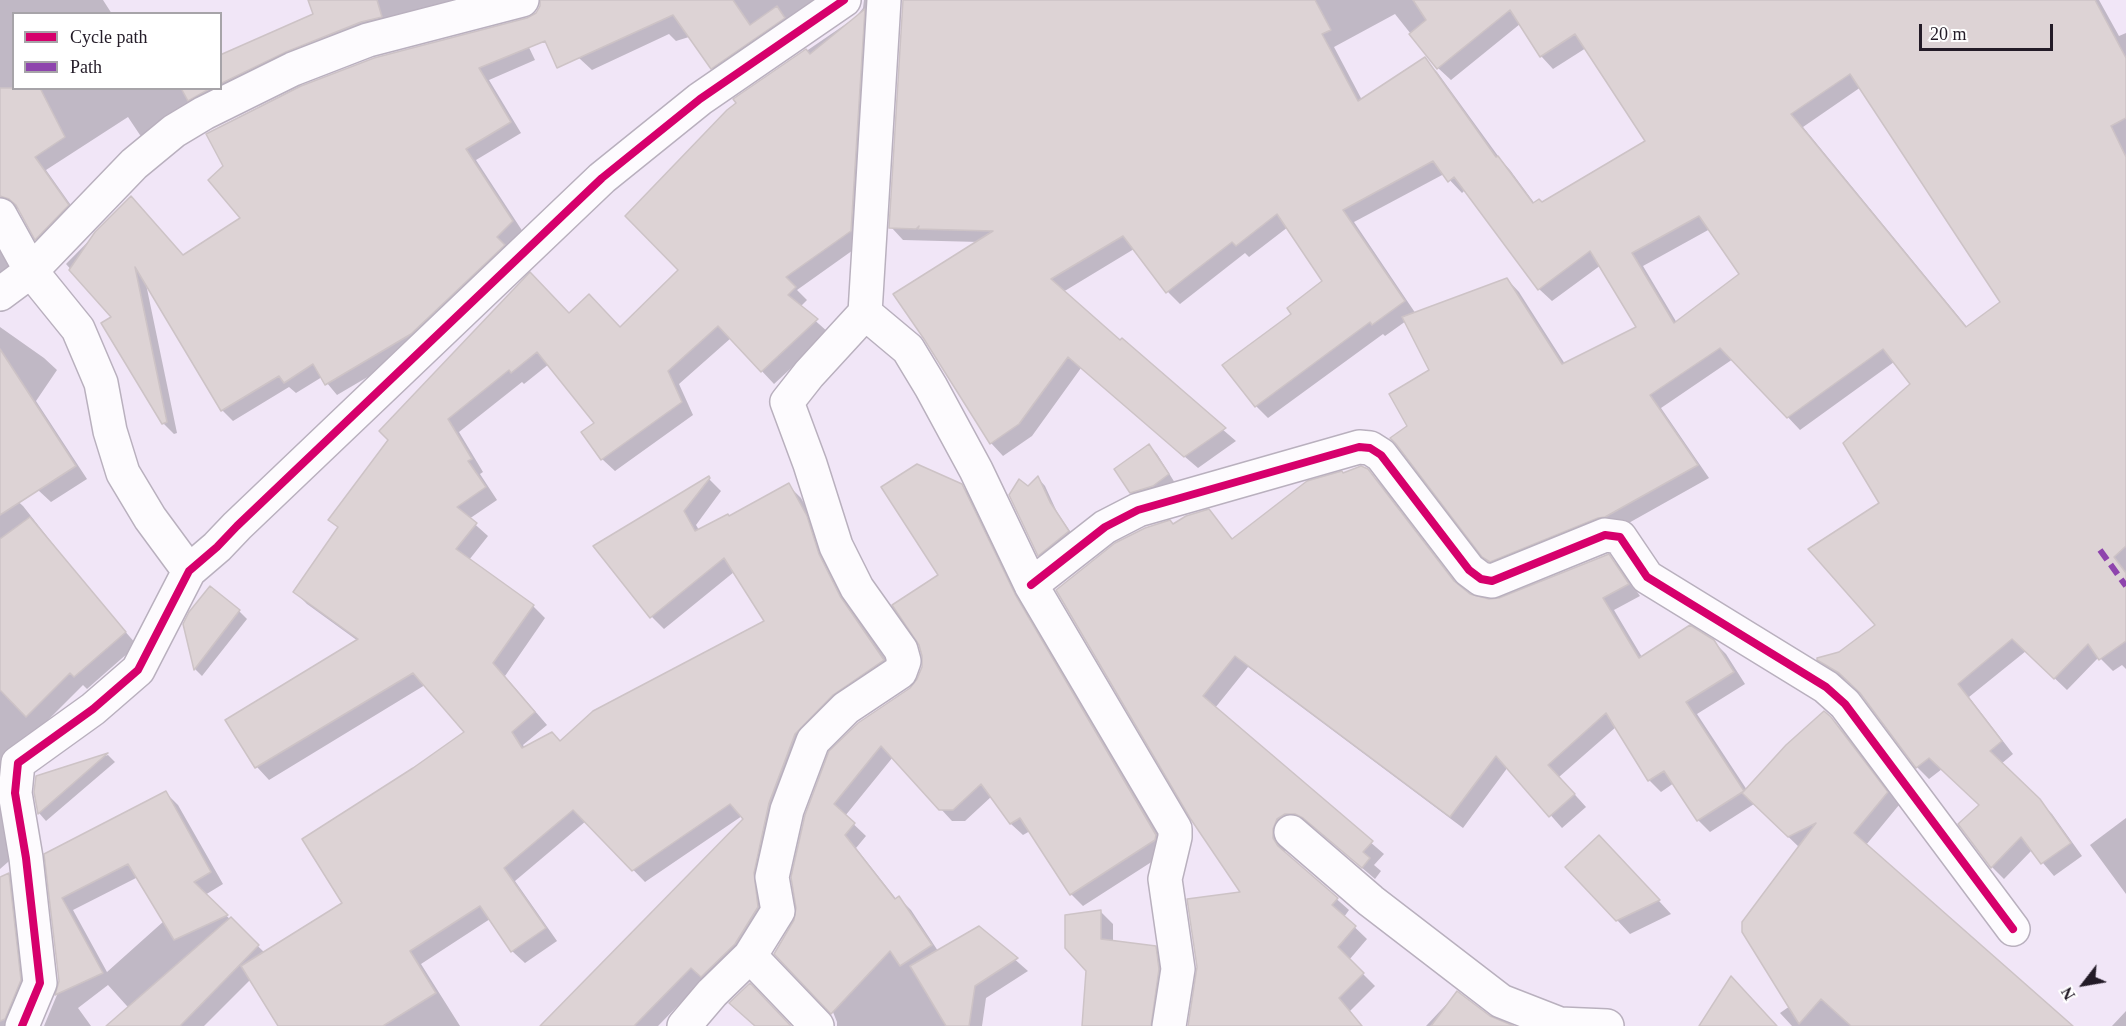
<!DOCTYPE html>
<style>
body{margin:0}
#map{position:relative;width:2126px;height:1026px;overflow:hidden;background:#f1e6f7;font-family:"Times New Roman",serif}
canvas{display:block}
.legend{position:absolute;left:12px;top:12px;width:210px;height:78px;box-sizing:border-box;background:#fff;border:2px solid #a7a4a9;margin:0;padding:8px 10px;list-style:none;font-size:18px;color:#231b27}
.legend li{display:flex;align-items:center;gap:12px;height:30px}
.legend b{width:30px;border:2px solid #a7a4a9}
.north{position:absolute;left:2054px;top:954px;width:60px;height:60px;-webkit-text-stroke:4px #fff;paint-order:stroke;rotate:239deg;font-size:16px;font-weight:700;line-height:24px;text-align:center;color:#231b27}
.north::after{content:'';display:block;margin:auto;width:21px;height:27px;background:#231b27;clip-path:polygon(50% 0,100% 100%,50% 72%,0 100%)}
.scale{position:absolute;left:1919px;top:24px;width:134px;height:27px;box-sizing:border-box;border:3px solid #231b27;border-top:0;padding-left:8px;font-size:18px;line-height:21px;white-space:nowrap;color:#231b27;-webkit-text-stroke:4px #fff;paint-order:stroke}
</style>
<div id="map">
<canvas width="2126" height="1026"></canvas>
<ul class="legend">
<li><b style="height:8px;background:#d6006c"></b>Cycle path</li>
<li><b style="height:8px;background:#8e44ad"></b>Path</li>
</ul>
<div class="north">N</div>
<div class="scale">20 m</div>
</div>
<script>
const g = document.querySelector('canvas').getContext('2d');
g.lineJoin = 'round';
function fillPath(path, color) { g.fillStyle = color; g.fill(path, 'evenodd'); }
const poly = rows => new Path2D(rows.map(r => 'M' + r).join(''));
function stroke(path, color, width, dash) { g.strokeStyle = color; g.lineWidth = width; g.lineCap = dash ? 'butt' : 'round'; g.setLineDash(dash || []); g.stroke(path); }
fillPath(poly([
 [0,0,103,0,112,14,14,14,14,88,220,88,220,57,315,14,310,0,506,0,376,34,152,147,140,135,128,117,46,170,80,218,48,251,36,239,20,210,14,208,0,214],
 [597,0,841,0,724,80,712,68,689,37,676,41,669,34,592,70,579,58,565,16],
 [864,0,883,0,863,243,797,290,807,300,800,307,829,333,774,384,731,338,679,384,693,415,615,471,602,459,596,423,549,364,524,384,522,382,459,432,483,472,480,474,497,500,469,519,488,536,469,560,533,606,545,618,505,676,547,725,523,745,525,748,560,742,766,622,734,572,664,629,652,617,595,546,708,478,721,491,696,525,699,530,729,517,788,485,801,498,819,530,831,568,852,610,895,673,807,747,770,920,704,979,658,1026,542,1026,745,819,742,816,645,882,586,821,515,881,557,941,525,963,512,951,490,919,421,964,460,1026,280,1026,251,979,204,1026,145,1026,108,985,78,1008,91,1026,44,1026,59,990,60,981,46,855,166,793,178,805,223,884,205,895,265,953,344,904,386,789,466,733,425,685,269,780,257,767,227,720,358,641,307,604,295,592,339,528,330,520,569,315,621,329,680,270,738,104,735,100,856,17,863,8],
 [138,877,164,921,107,972,73,910],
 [904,0,2099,0,2119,36,2126,33,2126,669,2122,665,2113,671,2099,657,2067,690,2026,651,1969,697,2013,754,2001,764,2052,814,2082,856,2054,876,2032,850,2004,879,1992,867,1980,805,1942,769,1929,779,1917,767,1864,695,1853,685,1832,672,1819,659,1840,653,1877,625,1881,504,1912,384,1894,362,1800,430,1733,359,1661,408,1709,478,1618,529,1497,569,1483,556,1409,426,1431,370,1406,321,1385,336,1383,334,1268,418,1256,406,1293,314,1324,281,1288,227,1249,257,1245,253,1180,304,1168,292,1134,249,1063,292,1236,441,1198,468,1081,368,1032,436,1003,456,991,443,979,242,903,240,891,227],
 [1395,14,1438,68,1451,80,1520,24,1541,56,1553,69,1586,48,1647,141,1542,204,1535,204,1510,170,1501,160,1437,72,1424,59,1362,100,1334,47],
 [1861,87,2002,302,1968,328,1803,127],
 [1444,174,1462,193,1465,190,1539,289,1552,301,1601,265,1638,327,1565,364,1519,292,1507,279,1416,314,1354,222],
 [1710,229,1741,275,1677,323,1643,266],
 [523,35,535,60,489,80,521,133,476,160,523,232,422,345,337,395,322,377,296,393,289,387,233,421,222,410,146,284,177,433,174,434,163,423,114,318,66,264,131,198,183,257],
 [0,246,18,279,0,293],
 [0,327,44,358,57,370,36,401,87,479,51,502,38,490,0,432],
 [1149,446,1157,454,1175,483,1139,500,1131,492],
 [1367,470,1380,483,1459,587,1477,599,1499,600,1609,556,1621,568,1640,596,1614,610,1642,657,1713,641,1726,654,1745,684,1697,714,1747,790,1824,713,1843,731,1899,805,1866,845,2071,1026,1792,1026,1780,1013,1790,1006,1800,848,1754,804,1710,832,1698,820,1674,783,1661,792,1649,780,1616,727,1559,777,1586,807,1562,828,1508,767,1463,828,1248,667,1215,708,1384,854,1374,865,1381,871,1375,879,1317,829,1308,825,1284,842,1285,851,1288,856,1349,910,1344,917,1367,939,1349,960,1375,986,1350,1011,1362,1026,1189,1026,1243,893,1192,817,1173,525,1208,511,1233,540,1343,474],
 [1038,478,1045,486,1057,512,1076,540,1047,563,1039,555,1028,488],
 [961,485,974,498,1167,848,1167,852,1083,906,1071,894,1030,831,1023,835,1011,824,992,796,965,821,952,821,893,757,845,816,866,836,856,848,897,900,899,898,911,910,938,951,979,928,1028,971,986,998,982,1026,837,1026,837,1022,796,921,806,816,919,680,923,668,940,575],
 [10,494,23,506,94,596,137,645,87,689,83,685,0,768,0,502],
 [239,611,247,619,202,676,195,669,185,624],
 [108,755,115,762,46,821,39,813,35,792,37,777],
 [0,793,16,855,0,869],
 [2126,818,2126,894,2090,845],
 [1613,851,1671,914,1630,934,1617,920],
 [9,875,21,887,33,993,19,1026,0,1026,0,879],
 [1101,912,1113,924,1113,942,1155,948,1167,960,1163,1026,1083,1026],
 [1457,993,1489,1017,1510,1026,1426,1026],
 [2126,1011,2126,1026,2112,1026]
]), '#0003');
const building = poly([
 [308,0,377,0,382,17,361,22,286,52,220,84,220,55,313,14,308,0],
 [540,0,733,0,750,25,777,6,785,18,711,69,673,15,557,68,545,41,479,68,511,122,466,149,513,221,497,237,505,245,411,334,325,385,313,364,284,383,279,376,221,411,135,267,167,422,162,424,101,323,111,317,69,270,95,232,131,196,183,255,240,218,208,180,223,166,206,134,301,86,374,58,527,18,536,13,540,6,540,0],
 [903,0,1315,0,1331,30,1322,34,1358,101,1425,57,1496,157,1498,156,1533,203,1539,199,1542,202,1645,141,1575,34,1540,57,1510,10,1437,69,1409,34,1426,20,1413,0,2095,0,2126,58,2126,118,2111,126,2126,157,2126,546,2114,557,2126,573,2126,641,2099,660,2088,644,2054,679,2012,639,1958,684,2002,741,1990,751,2040,799,2071,843,2041,864,2021,837,1991,868,1958,824,1979,805,1929,758,1916,768,1860,693,1839,673,1817,660,1817,658,1839,652,1875,625,1808,549,1879,503,1843,443,1910,384,1883,349,1787,418,1720,348,1650,395,1698,465,1605,517,1598,518,1490,562,1482,557,1396,444,1390,438,1407,426,1389,394,1429,370,1402,317,1507,278,1562,364,1636,327,1590,251,1538,290,1454,177,1448,182,1433,161,1343,210,1405,301,1372,325,1370,322,1255,407,1222,365,1291,314,1287,308,1322,281,1277,214,1236,246,1232,242,1166,293,1123,236,1051,279,1120,340,1122,338,1226,428,1184,457,1068,357,1019,424,990,444,924,339,893,294,993,231,918,229,919,226,916,229,889,228,903,0],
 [1850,74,2000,302,1966,327,1791,114,1850,74],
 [1699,216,1739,274,1674,323,1632,253,1699,216],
 [865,9,851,231,786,277,796,287,788,295,818,319,761,372,718,326,668,371,682,402,601,460,581,432,594,423,537,352,511,373,509,370,448,419,472,459,468,461,486,487,457,507,477,523,456,549,534,605,493,663,535,712,512,732,522,748,552,732,560,741,593,711,764,621,724,558,650,618,593,546,709,476,710,478,684,511,695,531,728,514,729,516,789,483,807,516,819,554,840,596,884,660,833,695,795,734,769,803,754,873,758,907,735,944,701,977,691,968,634,1026,540,1026,743,819,730,804,632,871,573,810,504,868,546,928,511,952,480,906,410,951,436,993,383,1026,278,1026,241,966,342,903,302,839,413,768,464,732,413,673,255,768,225,720,358,639,293,592,338,527,328,520,388,440,379,431,530,272,569,313,589,294,620,327,678,270,625,216,727,110,736,103,733,99,806,49,810,54,865,9],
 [0,88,40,88,65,137,35,157,69,205,35,240,16,205,9,199,0,196,0,88],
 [181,88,211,88,188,101,181,88],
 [0,349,76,466,0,515,0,349],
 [1149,444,1169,474,1153,486,1130,493,1114,469,1149,444],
 [917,464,962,484,1015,594,1156,835,1155,840,1070,895,1020,818,1010,824,981,784,953,810,939,810,881,746,834,804,855,823,845,835,895,899,899,896,932,945,900,966,890,951,831,1014,774,954,794,920,796,908,791,877,805,815,829,751,858,723,910,688,917,679,922,667,922,656,919,645,892,605,938,575,881,487,917,464],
 [1361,466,1368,469,1454,581,1470,594,1489,599,1499,598,1609,554,1629,584,1603,598,1639,658,1690,625,1714,640,1734,672,1686,702,1744,791,1786,745,1824,711,1831,717,1888,792,1854,833,2073,1026,1851,1026,1821,999,1799,1024,1742,932,1742,922,1816,823,1788,837,1742,793,1744,791,1697,821,1664,771,1648,781,1606,713,1548,765,1575,794,1549,817,1496,756,1450,817,1235,656,1203,696,1373,841,1363,852,1370,858,1362,868,1303,818,1295,814,1285,814,1277,819,1273,829,1273,838,1278,846,1338,898,1332,905,1356,926,1338,947,1364,973,1339,998,1362,1026,1188,1026,1197,967,1187,899,1240,892,1190,818,1056,590,1115,543,1145,528,1170,520,1173,524,1186,516,1209,509,1232,539,1307,481,1342,471,1343,473,1361,466],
 [1038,476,1050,502,1069,531,1038,556,1009,495,1019,479,1028,486,1038,476],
 [30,517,126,632,74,677,70,673,26,717,0,690,0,539,30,517],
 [210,586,240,610,194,670,183,624,189,612,210,586],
 [108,753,38,814,34,792,36,776,108,753],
 [166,791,211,872,194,882,228,915,174,940,128,864,62,898,103,973,55,995,59,981,44,854,166,791],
 [1599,835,1660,900,1616,921,1565,867,1599,835],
 [9,873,21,980,5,1019,0,1021,0,877,9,873],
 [1101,910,1101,939,1156,946,1159,969,1151,1026,1082,1026,1086,971,1065,948,1065,915,1101,910],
 [231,917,259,945,180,1026,106,1026,231,917],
 [979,926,1018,958,975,986,969,1026,946,1026,910,966,979,926],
 [1731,976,1777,1026,1699,1026,1731,976],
 [750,983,791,1026,755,1026,729,1003,750,983],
 [1457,991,1490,1016,1514,1026,1431,1026,1457,991]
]);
fillPath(building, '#ddd3d5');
stroke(building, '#cdc3c6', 1.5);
const minor = poly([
 [884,0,865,313,908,349,931,387,976,470,1031,585,1175,829,1175,837,1165,879,1178,969,1169,1026],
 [0,215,31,271,78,329,101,383,110,431,123,473,150,518,189,571],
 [0,294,31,271,134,164,174,131,204,113,293,69,368,40,522,0],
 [1031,585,1105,527,1138,510,1359,447,1370,448,1381,455,1469,570,1481,579,1492,581,1605,535,1620,537,1647,577,1826,687,1845,704,2013,929],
 [1291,832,1371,901,1501,1001,1560,1024,1607,1026],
 [750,956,817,1026],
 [22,1026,40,983,26,858,15,793,18,763,93,709,138,670,189,571,217,547,237,526,602,178,700,99,844,0],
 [684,1026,712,993,750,956,778,911,772,877,787,810,813,741,846,708,900,672,904,661,901,650,857,588,836,546,810,464,787,402,809,374,865,313]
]);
stroke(minor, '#b9b0be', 36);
stroke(minor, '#fdfbfe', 33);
stroke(poly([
 [2100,550,2126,586]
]), '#8e44ad', 6, [12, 6]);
stroke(poly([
 [1031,585,1105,527,1138,510,1359,447,1370,448,1381,455,1469,570,1481,579,1492,581,1605,535,1620,537,1647,577,1826,687,1845,704,2013,929],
 [22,1026,40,983,26,858,15,793,18,763,93,709,138,670,189,571,217,547,237,526,602,178,700,99,844,0]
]), '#d6006c', 8);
</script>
